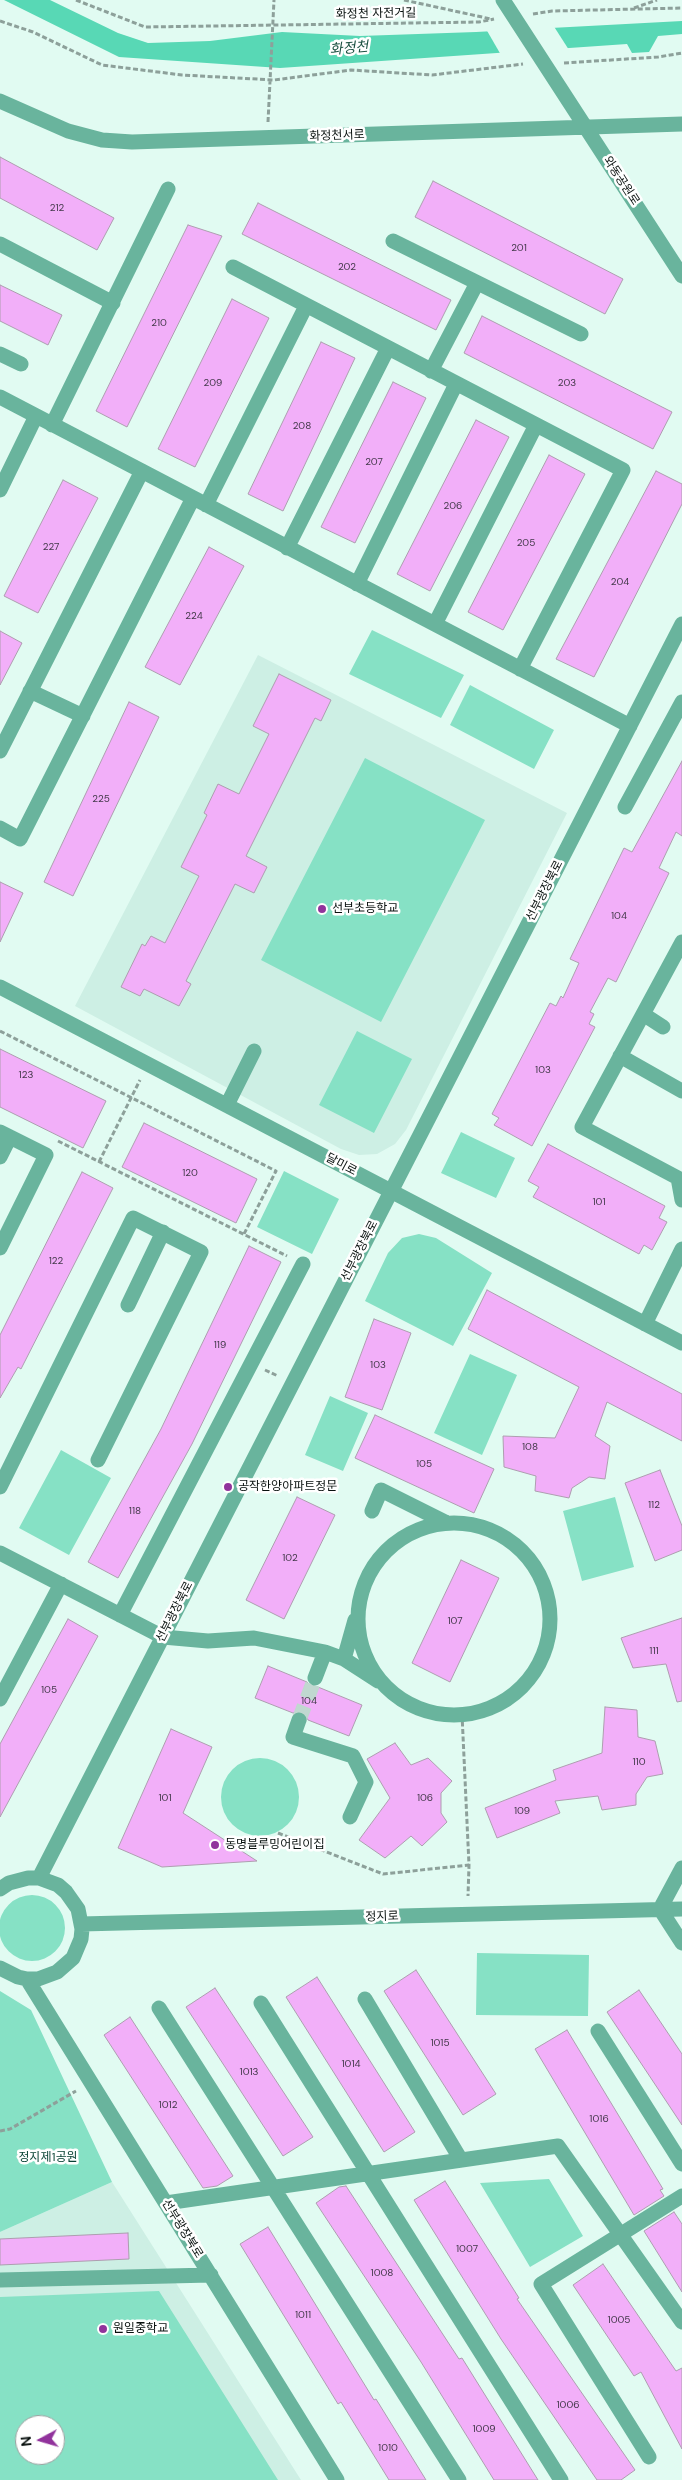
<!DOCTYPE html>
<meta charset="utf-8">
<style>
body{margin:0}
#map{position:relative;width:682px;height:2480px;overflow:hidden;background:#e1fbf2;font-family:"DM Sans",sans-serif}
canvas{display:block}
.north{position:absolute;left:15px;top:2415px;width:50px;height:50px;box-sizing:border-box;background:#fff;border:1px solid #9c9f9f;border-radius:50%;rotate:264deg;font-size:14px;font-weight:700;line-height:20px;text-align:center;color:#08100e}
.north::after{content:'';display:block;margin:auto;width:18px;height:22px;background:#91339c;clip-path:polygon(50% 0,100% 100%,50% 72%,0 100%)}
</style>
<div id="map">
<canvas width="682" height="2480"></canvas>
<div class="north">N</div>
</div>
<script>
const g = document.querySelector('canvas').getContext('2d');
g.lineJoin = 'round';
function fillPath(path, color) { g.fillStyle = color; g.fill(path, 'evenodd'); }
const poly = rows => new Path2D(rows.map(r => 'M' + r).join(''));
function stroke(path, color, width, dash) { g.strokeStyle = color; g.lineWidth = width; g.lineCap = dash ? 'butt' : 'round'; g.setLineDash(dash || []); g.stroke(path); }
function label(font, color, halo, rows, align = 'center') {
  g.font = font + ' "DM Sans","Noto Sans KR",sans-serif'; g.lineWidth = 5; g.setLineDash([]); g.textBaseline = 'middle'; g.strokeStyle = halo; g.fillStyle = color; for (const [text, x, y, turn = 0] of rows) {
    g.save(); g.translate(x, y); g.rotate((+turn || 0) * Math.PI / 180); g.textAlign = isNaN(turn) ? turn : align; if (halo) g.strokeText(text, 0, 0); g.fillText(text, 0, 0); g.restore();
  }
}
fillPath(poly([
 [258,655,567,813,406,1130,395,1144,377,1154,359,1155,341,1149,75,1006],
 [112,2182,301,2480,0,2480,0,2232],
 [25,2425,55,2425,55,2455,25,2455]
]), '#cdefe4');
fillPath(poly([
 [372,630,464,675,441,718,349,674],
 [470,685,554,730,534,769,450,725],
 [365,758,485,820,381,1022,261,960],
 [357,1031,412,1059,374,1133,319,1105],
 [461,1132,515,1158,496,1198,441,1173],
 [284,1171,339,1199,312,1254,257,1227],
 [419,1234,436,1238,492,1273,453,1346,365,1301,388,1253,402,1238],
 [470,1354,517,1375,482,1455,434,1433],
 [330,1396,368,1413,343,1471,305,1455],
 [61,1450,111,1478,69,1555,19,1528],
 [615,1497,634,1567,582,1581,563,1511],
 '221 1797a39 39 0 1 1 78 0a39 39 0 1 1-78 0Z',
 '-1 1928a33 33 0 1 1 66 0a33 33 0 1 1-66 0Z',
 [477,1953,589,1955,588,2016,476,2015],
 [0,1991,31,2010,112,2182,0,2232],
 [549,2179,583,2236,530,2267,480,2183],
 [159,2291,278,2480,0,2480,0,2297],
 [25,2425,55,2425,55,2455,25,2455]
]), '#86e1c5');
fillPath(poly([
 [4,0,50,0,118,33,148,43,210,41,282,32,360,36,476,32,682,21,682,34,658,36,649,52,632,53,627,44,280,68,119,57]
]), '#58d8b5');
fillPath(poly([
 [553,25,569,50,501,55,486,29]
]), '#e1fbf2');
const building = poly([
 [0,157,114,218,97,250,0,198,0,157],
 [433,181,623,279,605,314,415,217,433,181],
 [258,203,451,300,436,330,242,234,258,203],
 [188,225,222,236,127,427,96,411,188,225],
 [0,285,62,315,48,345,0,321,0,285],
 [232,299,269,318,195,467,158,449,232,299],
 [482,316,672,412,653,449,464,353,482,316],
 [321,342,355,358,283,511,248,494,321,342],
 [393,382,426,398,355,543,321,527,393,382],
 [476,420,509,437,430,591,397,574,476,420],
 [549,455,585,474,503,630,468,612,549,455],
 [656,471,682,484,682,504,594,677,556,659,656,471],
 [63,480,98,498,38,613,4,596,63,480],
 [209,547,244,566,180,685,145,667,209,547],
 [0,631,22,643,0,685,0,631],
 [279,674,331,700,321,721,315,718,246,856,267,867,254,893,235,884,186,981,191,984,179,1006,144,989,140,996,121,987,142,944,145,946,151,936,165,943,199,876,181,867,207,815,204,813,218,784,239,794,269,734,253,726,279,674],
 [129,702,159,717,73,896,44,882,129,702],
 [682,761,682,836,676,832,659,868,669,873,616,982,608,978,590,1012,594,1014,589,1024,595,1027,532,1146,494,1125,499,1118,492,1114,550,1003,556,1006,561,996,563,998,579,963,570,959,624,848,632,852,682,761],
 [0,882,23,893,0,942,0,882],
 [0,1049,106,1101,83,1148,0,1107,0,1049],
 [144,1123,257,1179,236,1223,122,1167,144,1123],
 [548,1144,665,1206,659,1218,667,1222,652,1250,644,1245,639,1254,533,1197,539,1187,528,1181,548,1144],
 [82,1172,113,1188,21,1369,18,1367,0,1398,0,1335,82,1172],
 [249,1246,281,1262,192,1444,118,1578,88,1562,161,1429,249,1246],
 [487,1290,682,1394,682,1441,607,1402,595,1436,610,1446,605,1479,589,1477,572,1488,569,1498,535,1491,536,1476,504,1467,503,1436,555,1438,579,1387,468,1329,487,1290],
 [374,1319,411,1333,382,1410,345,1397,374,1319],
 [375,1415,494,1469,474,1513,355,1458,375,1415],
 [660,1470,682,1526,682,1550,655,1561,625,1483,660,1470],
 [297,1497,335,1515,284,1619,246,1600,297,1497],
 [461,1560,499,1578,450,1682,412,1663,461,1560],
 [682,1618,682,1701,677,1702,666,1664,633,1668,621,1638,682,1618],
 [68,1619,98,1636,0,1817,0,1744,68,1619],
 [268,1666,307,1682,311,1687,318,1687,362,1705,349,1736,308,1720,303,1711,293,1713,255,1698,268,1666],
 [605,1707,637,1710,638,1737,655,1741,663,1774,647,1777,636,1794,636,1805,602,1810,598,1796,555,1801,560,1813,497,1838,485,1808,556,1780,553,1770,602,1753,605,1707],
 [171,1729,212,1747,183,1813,257,1861,162,1867,118,1848,171,1729],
 [395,1743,411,1765,428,1758,452,1781,441,1793,441,1813,447,1822,422,1846,411,1836,385,1858,359,1840,390,1798,367,1759,395,1743],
 [416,1970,496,2094,463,2115,384,1991,416,1970],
 [317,1977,415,2132,384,2152,286,1997,317,1977],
 [215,1988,313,2137,283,2156,186,2007,215,1988],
 [639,1990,682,2054,682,2125,607,2012,639,1990],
 [130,2017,233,2176,217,2186,203,2188,104,2035,130,2017],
 [567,2030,663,2189,660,2190,664,2196,634,2215,535,2049,567,2030],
 [445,2181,519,2298,517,2299,635,2470,621,2480,597,2480,501,2339,414,2200,445,2181],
 [346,2186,459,2359,462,2358,538,2480,494,2480,421,2362,316,2203,339,2187,346,2186],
 [674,2212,682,2224,682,2292,644,2231,674,2212],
 [268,2227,374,2400,376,2399,426,2480,389,2480,341,2402,338,2404,240,2244,268,2227],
 [128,2233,129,2259,0,2265,0,2239,128,2233],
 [603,2264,676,2371,682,2368,682,2449,641,2372,634,2376,573,2285,603,2264]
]);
fillPath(building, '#f2aff9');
stroke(building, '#ad9eaf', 1);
stroke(poly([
 [299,1720,315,1678]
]), '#c0d8d0', 15, [15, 8]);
stroke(poly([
 [76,0,145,27,479,22,494,19],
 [404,0,491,19],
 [634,8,657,0],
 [533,14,552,11,682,8],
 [0,21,33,32,102,65,182,75,274,80,351,70,432,75,523,64],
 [564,63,658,57,682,53],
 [268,122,274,0],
 [0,1031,276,1171,244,1234],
 [58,1141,287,1256],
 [99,1162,140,1080],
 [265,1370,278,1376],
 [462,1714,469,1865,468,1896],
 [278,1833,383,1874,469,1865],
 [0,2131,10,2129,76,2091]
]), '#8da09a', 3, [5, 2.5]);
stroke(poly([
 [503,0,682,276],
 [0,101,68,131,102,140,132,142,682,124],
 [393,241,581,334],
 [0,244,113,303],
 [233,267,623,470,520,669],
 [0,354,21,364],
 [431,371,477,283],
 [0,397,630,726],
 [52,425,168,189],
 [0,490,36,416],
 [206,505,306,306],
 [287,548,388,348],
 [357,584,456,384],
 [435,624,536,425],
 [30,691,83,716],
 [0,751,142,471],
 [625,807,682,702],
 [0,828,20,839,193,498],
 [682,942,582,1127,678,1178,682,1200],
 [0,987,682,1343],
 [643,1014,663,1027],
 [620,1056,682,1091],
 [227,1105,254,1051],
 [0,1132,46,1155,0,1248],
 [0,1157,10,1137],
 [128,1305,163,1232],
 [645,1324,682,1249],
 [0,1487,133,1218,201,1252,98,1460],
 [372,1511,381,1490,445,1522],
 '358 1619a96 96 0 1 1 192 0a96 96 0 1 1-192 0Z',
 [0,1553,163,1637,208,1641,254,1638,325,1652,344,1659,378,1681],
 [120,1615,303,1264],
 [344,1659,355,1620],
 [315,1678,325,1652],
 [0,1699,61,1584],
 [299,1720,293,1737,353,1756,366,1782,350,1817],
 [39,1878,682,624],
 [0,1889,9,1883,28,1878,39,1878,58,1885,66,1892,78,1909,82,1929,81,1939,73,1958,57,1972,38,1979,27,1979,18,1977,0,1968],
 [660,1909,682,1868],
 [660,1909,682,1943],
 [81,1924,682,1909],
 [27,1979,337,2480],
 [365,1999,461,2160],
 [261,2003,561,2480],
 [159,2008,459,2480],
 [598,2031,682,2164],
 [166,2203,558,2146,682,2322],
 [0,2280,211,2275],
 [649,2457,541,2284,682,2196]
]), '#69b49d', 15);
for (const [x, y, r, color] of [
 [322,909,5,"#91339c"],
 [228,1487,5,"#91339c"],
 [215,1845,5,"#91339c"],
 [103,2329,5,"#91339c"]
]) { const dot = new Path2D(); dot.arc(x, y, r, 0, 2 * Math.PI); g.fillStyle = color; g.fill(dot); stroke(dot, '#fff', 2); }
label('10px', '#423849', null, [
 ["212",57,208],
 ["201",519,248],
 ["202",347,267],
 ["210",159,323],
 ["209",213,383],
 ["203",567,383],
 ["208",302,426],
 ["207",374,462],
 ["206",453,506],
 ["205",526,543],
 ["227",51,547],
 ["204",620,582],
 ["224",194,616],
 ["225",101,799],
 ["104",619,916],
 ["103",543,1070],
 ["123",26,1075],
 ["120",190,1173],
 ["101",599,1202],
 ["122",56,1261],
 ["119",220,1345],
 ["103",378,1365],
 ["108",530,1447],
 ["105",424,1464],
 ["112",654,1505],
 ["118",135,1511],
 ["102",290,1558],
 ["107",455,1621],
 ["111",654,1651],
 ["105",49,1690],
 ["104",309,1701],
 ["110",639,1762],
 ["101",165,1798],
 ["106",425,1798],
 ["109",522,1811],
 ["1015",440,2043],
 ["1014",351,2064],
 ["1013",249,2072],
 ["1012",168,2105],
 ["1016",599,2119],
 ["1007",467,2249],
 ["1008",382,2273],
 ["1011",303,2315],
 ["1005",619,2320],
 ["1006",568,2405],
 ["1009",484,2429],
 ["1010",388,2448]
]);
label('12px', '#08100e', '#fff', [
 ["화정천 자전거길",376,14,-1],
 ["화정천서로",337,136,-2],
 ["와동공원로",621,181,57],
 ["선부광장북로",545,891,-63],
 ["달미로",341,1165,28],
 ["선부광장북로",360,1251,-63],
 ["선부광장북로",175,1612,-63],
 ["정지로",382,1917,-2],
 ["선부광장북로",182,2229,58]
]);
label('12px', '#08100e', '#fff', [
 ["선부초등학교",332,909],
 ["공작한양아파트정문",238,1487],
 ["동명블루밍어린이집",225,1845],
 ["원일중학교",113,2329]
], 'left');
label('12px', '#094335', '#fff', [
 ["정지제1공원",48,2158]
]);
label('italic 14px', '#1a5041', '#fff', [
 ["화정천",349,49,-5]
]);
</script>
